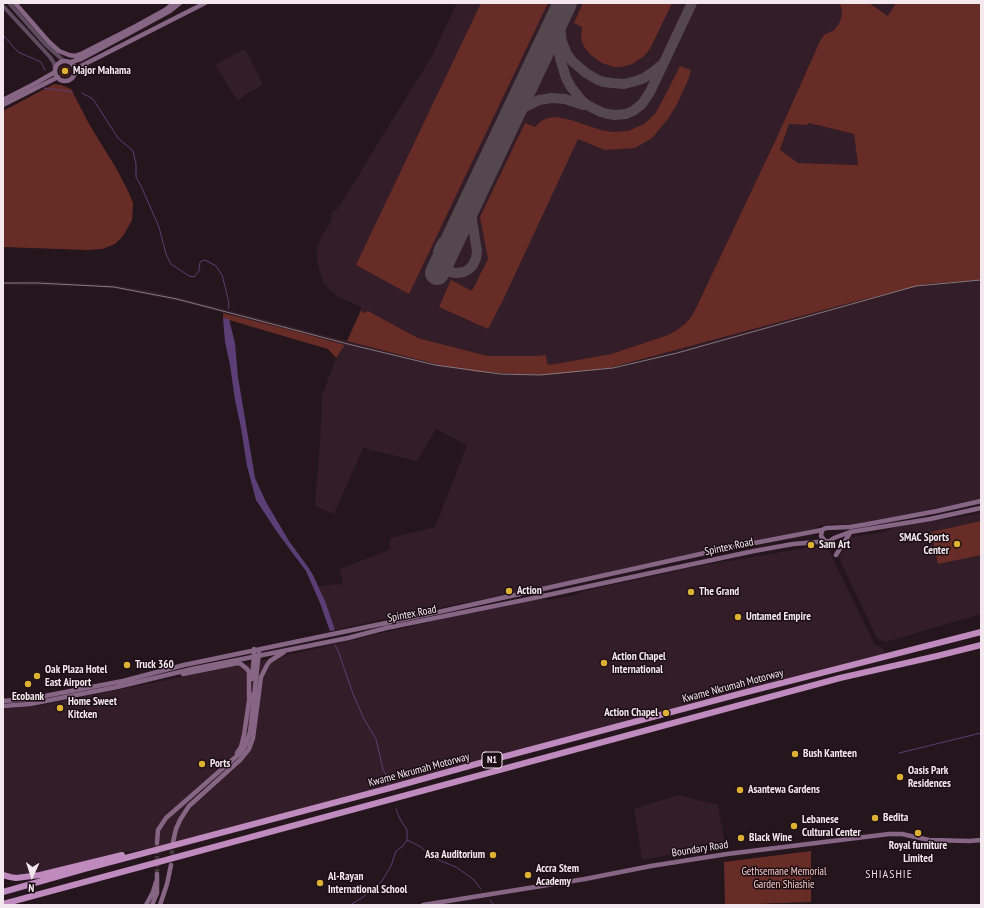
<!DOCTYPE html>
<style>
body{margin:0}
#map{position:relative;width:984px;height:908px;overflow:hidden;background:#25161e;font-family:"PT Sans Narrow",sans-serif}
canvas{display:block}
.frame{position:absolute;inset:0;border:4px solid #f3e8ed;pointer-events:none}
.north{position:absolute;left:12px;top:856px;width:40px;height:40px;-webkit-text-stroke:3px #1c0e15;paint-order:stroke;rotate:183deg;font-size:11px;font-weight:700;line-height:16px;text-align:center;color:#f3e8ed}
.north::after{content:'';display:block;margin:auto;width:14px;height:18px;background:#f3e8ed;clip-path:polygon(50% 0,100% 100%,50% 72%,0 100%)}
</style>
<div id="map">
<canvas width="984" height="908"></canvas>
<div class="frame"></div>
<div class="north">N</div>
</div>
<script>
const g = document.querySelector('canvas').getContext('2d');
g.lineJoin = 'round';
function fillPath(path, color) { g.fillStyle = color; g.fill(path, 'evenodd'); }
const poly = rows => new Path2D(rows.map(r => 'M' + r).join(''));
function stroke(path, color, width, dash) { g.strokeStyle = color; g.lineWidth = width; g.lineCap = dash ? 'butt' : 'round'; g.setLineDash(dash || []); g.stroke(path); }
function label(font, color, halo, rows, align = 'center') {
  g.font = font + ' "PT Sans Narrow",sans-serif'; g.lineWidth = 3; g.setLineDash([]); g.textBaseline = 'middle'; g.strokeStyle = halo; g.fillStyle = color; for (const [text, x, y, turn = 0] of rows) {
    g.save(); g.translate(x, y); g.rotate((+turn || 0) * Math.PI / 180); g.textAlign = isNaN(turn) ? turn : align; if (halo) g.strokeText(text, 0, 0); g.fillText(text, 0, 0); g.restore();
  }
}
fillPath(poly([
 [457,3,839,3,841,7,842,12,841,19,838,25,834,30,824,35,820,41,777,137,696,308,691,317,685,324,677,330,668,335,611,354,549,365,547,363,546,355,535,356,488,356,433,342,418,338,368,311,364,313,361,310,361,307,337,296,331,291,324,283,320,272,317,259,317,249,320,240,332,219,331,214,335,210,337,210,432,56],
 [869,3,896,3,889,16],
 [245,49,263,85,246,94,241,99,237,100,215,65],
 [809,123,854,134,858,165,798,163,780,150,789,124,807,125],
 [981,280,981,499,881,520,845,525,832,524,817,526,816,529,505,595,412,613,335,630,325,601,318,586,343,584,340,569,389,550,390,538,435,527,467,445,436,429,417,461,363,448,334,514,315,506,320,442,322,396,336,358,345,345,245,318,182,302,113,288,78,286,3,285,3,282,40,281,76,283,114,285,151,291,197,302,439,365,478,372,542,375,567,373,609,368,846,304,927,284],
 [981,513,981,614,886,642,878,639,875,634,839,558,850,537,884,532,897,526,961,517],
 [811,547,827,547,871,637,875,645,882,648,885,654,168,846,126,852,41,874,19,877,6,874,3,871,3,709,38,706,280,657,443,619,540,599,549,600,575,595,584,591,705,565],
 [678,795,718,805,725,844,642,860,634,809]
]), '#321d28');
fillPath(poly([
 [481,3,548,3,409,294,356,265],
 [583,3,672,3,650,49,643,57,632,64,621,67,614,67,602,63,591,55,584,47,581,38,582,27,574,23],
 [839,3,869,3,888,16,896,3,981,3,981,34,980,38,981,39,981,280,927,284,846,304,609,368,567,373,542,375,478,372,439,365,347,341,361,310,364,313,368,311,418,338,433,342,488,356,535,356,546,355,547,363,549,365,611,354,668,335,677,330,685,324,691,317,696,308,777,137,820,41,824,35,834,30,838,25,841,19,842,12,841,7],
 [809,123,854,134,858,165,798,163,780,150,789,124,807,125],
 '59.5 71a5.5 5.5 0 1 1 11 0a5.5 5.5 0 1 1-11 0Z',
 [680,66,691,70,688,80,677,104,668,119,652,138,635,148,605,150,578,139,503,300,488,329,439,307,451,280,472,291,488,259,480,217,525,123,535,127,541,121,548,118,557,117,571,120,601,130,612,132,628,131,644,124,655,114,667,92],
 [54,84,61,85,71,89,89,124,116,168,129,193,133,203,132,220,123,236,115,244,102,249,88,250,3,247,3,111],
 [223,313,298,332,345,345,336,358,328,349,229,320,228,319,223,318],
 [981,521,981,555,938,564,931,532],
 [811,851,811,902,725,905,724,862]
]), '#682c26');
fillPath(poly([
 [223,318,229,319,235,343,238,377,255,478,266,502,289,541,305,563,308,567,313,575,325,601,335,630,330,631,320,603,306,571,277,532,256,500,247,466,241,428,235,400,230,365,225,342]
]), '#5b3e75');
stroke(poly([
 [3,35,18,52,41,62,45,70],
 [44,88,73,92],
 [82,93,93,99,118,138,133,151,136,164,136,177,141,186,159,227,166,254,171,264,189,276,194,277,199,271,200,262,204,260,207,261,216,266,222,275,226,290,229,304,228,309],
 [335,645,339,653,353,694,364,719,376,739,383,770,388,777,388,785],
 [899,753,981,733],
 [396,809,400,819,407,830,407,840,421,847,431,857,456,867,473,879,481,889],
 [490,900,494,905],
 [350,905,363,897,382,881,391,866,396,851,403,846,407,840]
]), '#5b3e75', 1);
stroke(poly([
 [565,3,561,17,560,26,561,35,562,42,567,54,572,61,586,73,598,80,604,82,612,83,624,84,636,81,644,78,653,72,660,66],
 [561,17,558,30,558,48,560,58,566,78,571,87,582,101,587,105,601,112,608,114,615,115,626,114,633,111,642,104,650,92,692,3],
 [506,128,514,116,521,109,539,100,552,98,565,99,583,105],
 [461,224,442,243,439,249,438,252,439,261,442,267,450,272,456,273,464,272,469,269,473,265,476,258,477,251,472,220,472,211,475,193]
]), '#55474e', 10);
stroke(poly([
 [437,273,565,3]
]), '#55474e', 24);
stroke(poly([
 [157,843,157,874],
 [171,861,173,843]
]), '#44363d', 4.5, [4.5, 2]);
stroke(poly([
 [9,3,45,44,64,61],
 [3,6,50,57,54,63,55,69]
]), '#5f4b5f', 4);
stroke(poly([
 [15,3,49,42,59,51,69,55,75,56,81,54,136,26,165,10,174,3],
 '55 71a10 10 0 1 1 20 0a10 10 0 1 1-20 0Z',
 [71,62,81,59,137,29,170,11,180,3],
 [75,70,83,65,205,3],
 [3,100,36,83,55,72],
 [3,105,58,77],
 [822,530,821,536,825,541],
 [836,555,850,533],
 [183,674,238,663,241,664,247,669,249,672,249,697],
 [252,679,254,656,254,649],
 [3,701,29,699,123,681,184,665,434,613,723,549,822,530,826,528,850,527,868,524,937,511,981,501],
 [3,706,30,704,117,687,192,669,348,638,386,628,529,599,754,551,793,544,830,541,834,538,850,532,930,519,981,508],
 [237,753,241,747,244,735,250,694],
 [173,842,176,829,180,820,189,806,240,760,249,749,253,738,261,677,267,665,270,661,284,652],
 [157,843,158,830,166,818,238,755,243,749,246,744,250,732,259,652],
 [146,905,153,892,156,882],
 [152,905,157,893,157,874],
 [160,905,167,884,171,865],
 [423,905,585,879,651,866,727,854,889,834,902,834,929,840,970,841,981,840]
]), '#866585', 4.5);
stroke(poly([
 [3,875,10,877,16,878,40,875,122,855],
 [3,892,84,869,390,788,480,763,739,694,981,632],
 [3,904,840,678,937,656,981,645]
]), '#bf8bbe', 6);
stroke(poly([
 [3,283,37,283,114,287,177,299,348,344,435,365,500,374,540,375,613,368,677,353,916,286,981,280]
]), '#85787f', 1);
for (const [x, y, r, color] of [
 [65,71,4,"#ddb133"],
 [957,544,4,"#ddb133"],
 [811,545,4,"#ddb133"],
 [509,591,4,"#ddb133"],
 [691,592,4,"#ddb133"],
 [738,617,4,"#ddb133"],
 [604,663,4,"#ddb133"],
 [127,665,4,"#ddb133"],
 [37,676,4,"#ddb133"],
 [28,684,4,"#ddb133"],
 [60,708,4,"#ddb133"],
 [666,713,4,"#ddb133"],
 [795,754,4,"#ddb133"],
 [202,764,4,"#ddb133"],
 [900,777,4,"#ddb133"],
 [740,790,4,"#ddb133"],
 [875,818,4,"#ddb133"],
 [794,826,4,"#ddb133"],
 [918,833,4,"#ddb133"],
 [741,838,4,"#ddb133"],
 [493,855,4,"#ddb133"],
 [528,875,4,"#ddb133"],
 [320,883,4,"#ddb133"]
]) { const dot = new Path2D(); dot.arc(x, y, r, 0, 2 * Math.PI); g.fillStyle = color; g.fill(dot); stroke(dot, '#1c0e15', 1.5); }
for (const [x, y, w] of [
 [492,760,20]
]) { const box = new Path2D(); box.roundRect(x - w / 2, y - 8, w, 16, 3); g.fillStyle = '#1c0e15'; g.fill(box); stroke(box, '#f3e8ed', 1); }
label('bold 10px', '#f3e8ed', null, [
 ["N1",492,760]
]);
label('bold 11px', '#f3e8ed', '#1c0e15', [
 ["Major Mahama",73,71],
 ["SMAC Sports",949,538,"right"],
 ["Center",949,551,"right"],
 ["Sam Art",819,545],
 ["Action",517,591],
 ["The Grand",699,592],
 ["Untamed Empire",746,617],
 ["Action Chapel",612,657],
 ["International",612,670],
 ["Truck 360",135,665],
 ["Oak Plaza Hotel",45,670],
 ["East Airport",45,683],
 ["Ecobank",28,697,"center"],
 ["Home Sweet",68,702],
 ["Kitcken",68,715],
 ["Action Chapel",658,713,"right"],
 ["Bush Kanteen",803,754],
 ["Ports",210,764],
 ["Oasis Park",908,771],
 ["Residences",908,784],
 ["Asantewa Gardens",748,790],
 ["Bedita",883,818],
 ["Lebanese",802,820],
 ["Cultural Center",802,833],
 ["Black Wine",749,838],
 ["Royal furniture",918,846,"center"],
 ["Limited",918,859,"center"],
 ["Asa Auditorium",485,855,"right"],
 ["Accra Stem",536,869],
 ["Academy",536,882],
 ["Al-Rayan",328,877],
 ["International School",328,890]
], 'left');
label('11px', '#f3e8ed', '#1c0e15', [
 ["Spintex Road",729,547,-12],
 ["Spintex Road",412,614,-11],
 ["Kwame Nkrumah Motorway",733,686,-15],
 ["Kwame Nkrumah Motorway",419,770,-15],
 ["Boundary Road",700,849,-9]
]);
label('11px', '#f4cac4', '#1c0e15', [
 ["Gethsemane Memorial",784,872],
 ["Garden Shiashie",784,885]
]);
g.letterSpacing = '1px';
label('12px', '#ebd5e0', '#1c0e15', [
 ["SHIASHIE",889,875]
]);
g.letterSpacing = '0px';
</script>
